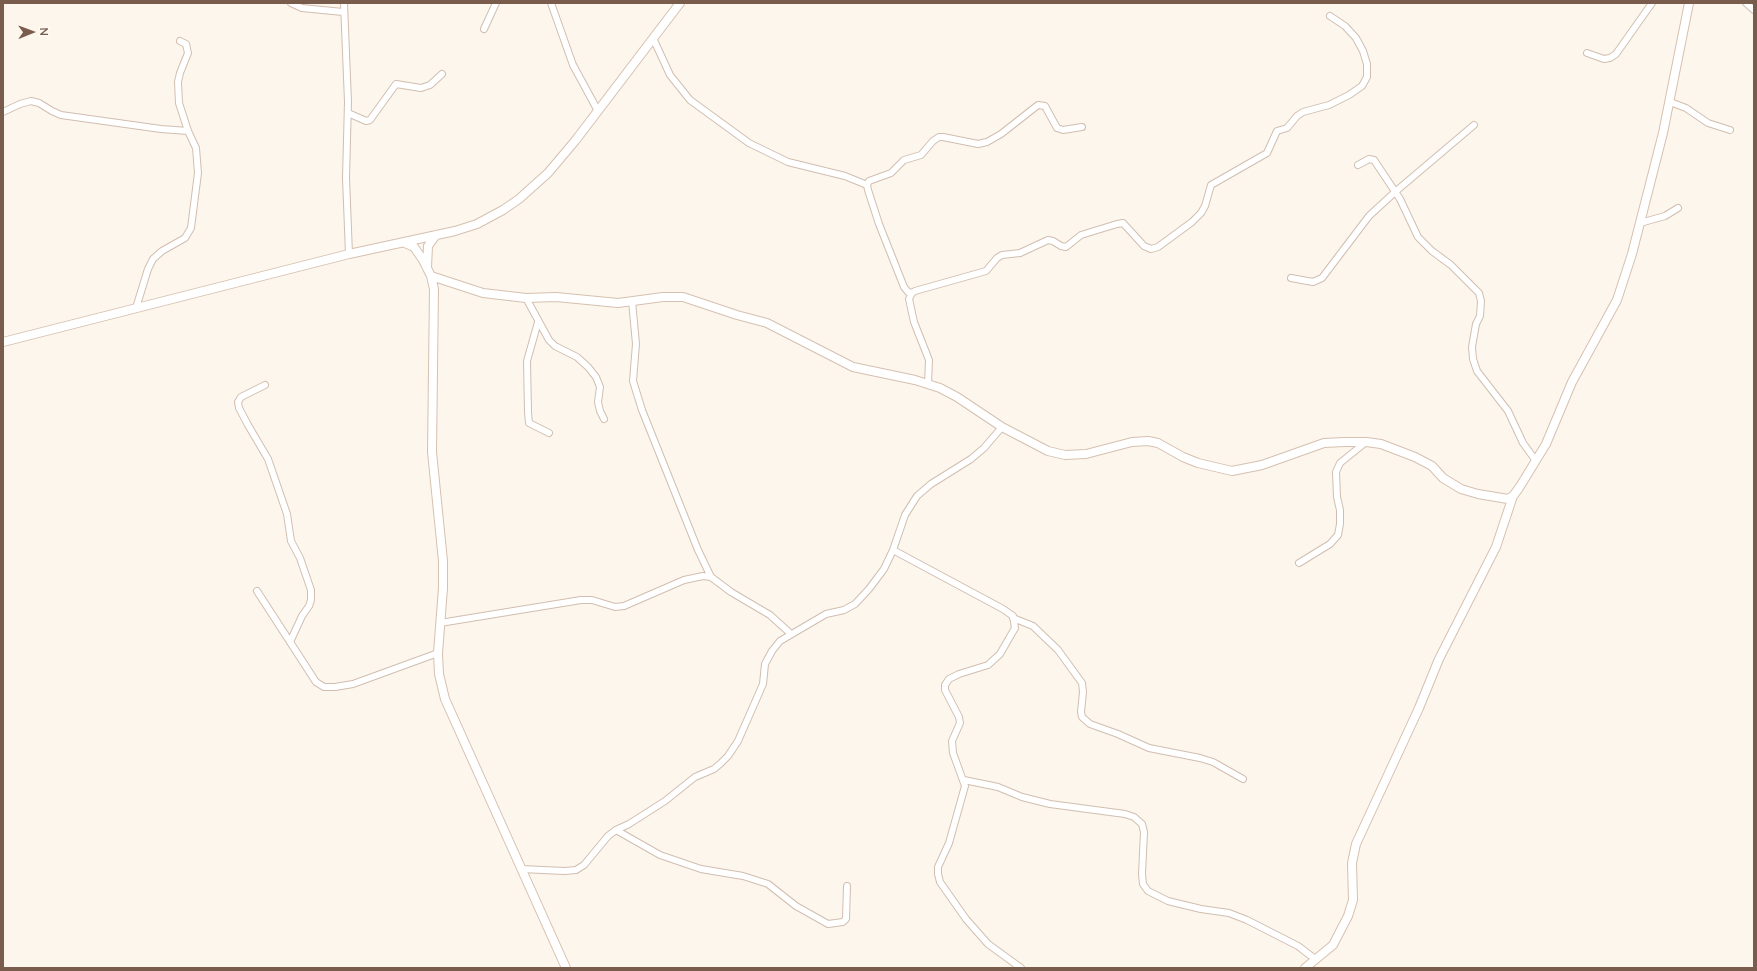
<!DOCTYPE html>
<style>
body{margin:0}
#map{position:relative;width:1757px;height:971px;overflow:hidden;background:#fdf6ec;font-family:Lato,sans-serif}
canvas{display:block}
.frame{position:absolute;inset:0;border:4px solid #7a5c4d;pointer-events:none}
.north{position:absolute;left:12px;top:12px;width:40px;height:40px;-webkit-text-stroke:3px #fffaf3;paint-order:stroke;rotate:89deg;font-size:11px;font-weight:700;line-height:16px;text-align:center;color:#7a5c4d}
.north::after{content:'';display:block;margin:auto;width:14px;height:18px;background:#7a5c4d;clip-path:polygon(50% 0,100% 100%,50% 72%,0 100%)}
</style>
<div id="map">
<canvas width="1757" height="971"></canvas>
<div class="frame"></div>
<div class="north">N</div>
</div>
<script>
const g = document.querySelector('canvas').getContext('2d');
g.lineJoin = 'round';
const poly = rows => new Path2D(rows.map(r => 'M' + r).join(''));
function stroke(path, color, width, dash) { g.strokeStyle = color; g.lineWidth = width; g.lineCap = dash ? 'butt' : 'round'; g.setLineDash(dash || []); g.stroke(path); }
const street = poly([
 [291,3,302,8,343,12],
 [344,3,348,102,346,178,349,254],
 [551,3,573,65,598,111],
 [1746,3,1754,10],
 [484,29,496,3],
 [653,38,670,75,690,100,749,143,788,162,845,176,867,185],
 [1587,53,1604,59,1610,58,1616,54,1652,3],
 [1670,102,1686,108,1708,123,1730,130],
 [3,112,20,104,31,101,39,103,52,111,61,115,161,129,188,131],
 [348,113,366,121,370,120,396,84,421,88,430,85,442,74],
 [1358,165,1369,159,1374,160,1400,199,1418,237,1432,251,1451,265,1479,293,1481,301,1480,316,1476,324,1472,347,1473,359,1477,371,1508,411,1523,443,1536,461],
 [1640,223,1665,216,1678,208],
 [1291,278,1313,282,1322,278,1369,216,1395,192,1474,125],
 [912,293,908,292,904,287,879,224,868,190,867,185,869,181,891,173,904,160,921,155,933,141,939,137,943,137,978,144,987,142,1001,134,1038,105,1045,106,1057,128,1063,130,1082,127],
 [526,298,549,340,555,346,577,357,588,367,596,377,600,387,598,402,600,411,604,419],
 [632,301,636,344,633,381,642,410,698,550,711,577],
 [136,308,148,269,153,259,162,251,185,238,191,228,192,220,198,173,196,148,188,131,179,103,178,82,180,73,188,53,186,44,180,41],
 [538,322,527,361,528,412,529,423,549,433],
 [928,384,929,360,914,322,909,299,912,293,915,291,986,271,997,258,1002,255,1020,253,1048,240,1053,241,1061,246,1066,247,1081,235,1117,224,1123,223,1144,246,1151,249,1158,247,1192,222,1201,213,1205,206,1211,185,1267,153,1277,131,1287,128,1297,116,1303,112,1329,105,1349,95,1362,86,1367,77,1367,64,1363,51,1356,38,1345,26,1330,16],
 [265,385,241,397,238,402,239,408,248,425,268,459,287,514,291,541,300,558,311,590,311,600,309,606,302,616,290,642],
 [893,550,1003,609,1013,616,1015,628,1000,654,988,665,959,674,949,679,945,685,945,690,959,717,960,723,952,741,953,753,965,786,949,843,938,867,938,874,940,882,966,919,988,944,1021,968],
 [1299,563,1330,544,1338,535,1340,524,1340,510,1337,497,1336,472,1340,463,1366,442],
 [257,591,316,682,324,687,335,687,353,684,438,653],
 [1013,618,1033,626,1058,650,1082,683,1083,692,1081,712,1082,717,1090,724,1118,734,1149,748,1200,758,1213,762,1243,779],
 [440,623,581,600,592,600,615,607,624,606,684,580,703,576,711,577,731,592,770,615,791,634],
 [964,780,998,787,1022,797,1050,804,1125,814,1134,817,1142,824,1144,832,1142,874,1143,884,1148,891,1168,901,1201,909,1229,913,1247,920,1298,946,1315,959],
 [616,830,660,855,701,869,743,876,768,884,796,906,828,924,843,922,846,919,847,886],
 [521,869,565,871,576,870,584,865,608,836,616,830,629,824,665,801,695,777,714,769,720,764,728,756,738,741,763,684,765,664,772,651,780,641,826,614,844,610,855,604,869,589,884,569,893,550,905,515,917,496,931,484,971,459,984,448,1002,427]
]);
const secondary = poly([
 [405,243,414,247,423,260,431,276,434,289,432,452,443,561,443,588,438,653,439,674,445,699,566,968],
 [427,267,428,246,436,235],
 [431,276,483,293,526,298,556,297,618,303,663,297,683,297,737,315,767,323,853,367,915,380,940,388,957,397,1002,427,1048,451,1065,455,1086,454,1132,442,1148,441,1158,443,1183,457,1198,463,1232,471,1262,465,1324,443,1345,442,1366,442,1381,444,1415,457,1432,466,1443,478,1461,489,1478,494,1508,499,1513,496,1519,488,1546,444,1572,382,1617,300,1632,254,1663,133,1689,3],
 [3,342,349,254,455,231,477,224,503,210,519,199,548,173,575,141,680,3],
 [1305,968,1333,945,1348,916,1353,900,1352,863,1356,844,1419,708,1439,659,1496,547,1513,496]
]);
stroke(street, '#d1beb0', 8);
stroke(secondary, '#d6c0b0', 10);
stroke(street, '#fff', 6);
stroke(secondary, '#fff', 8);
</script>
